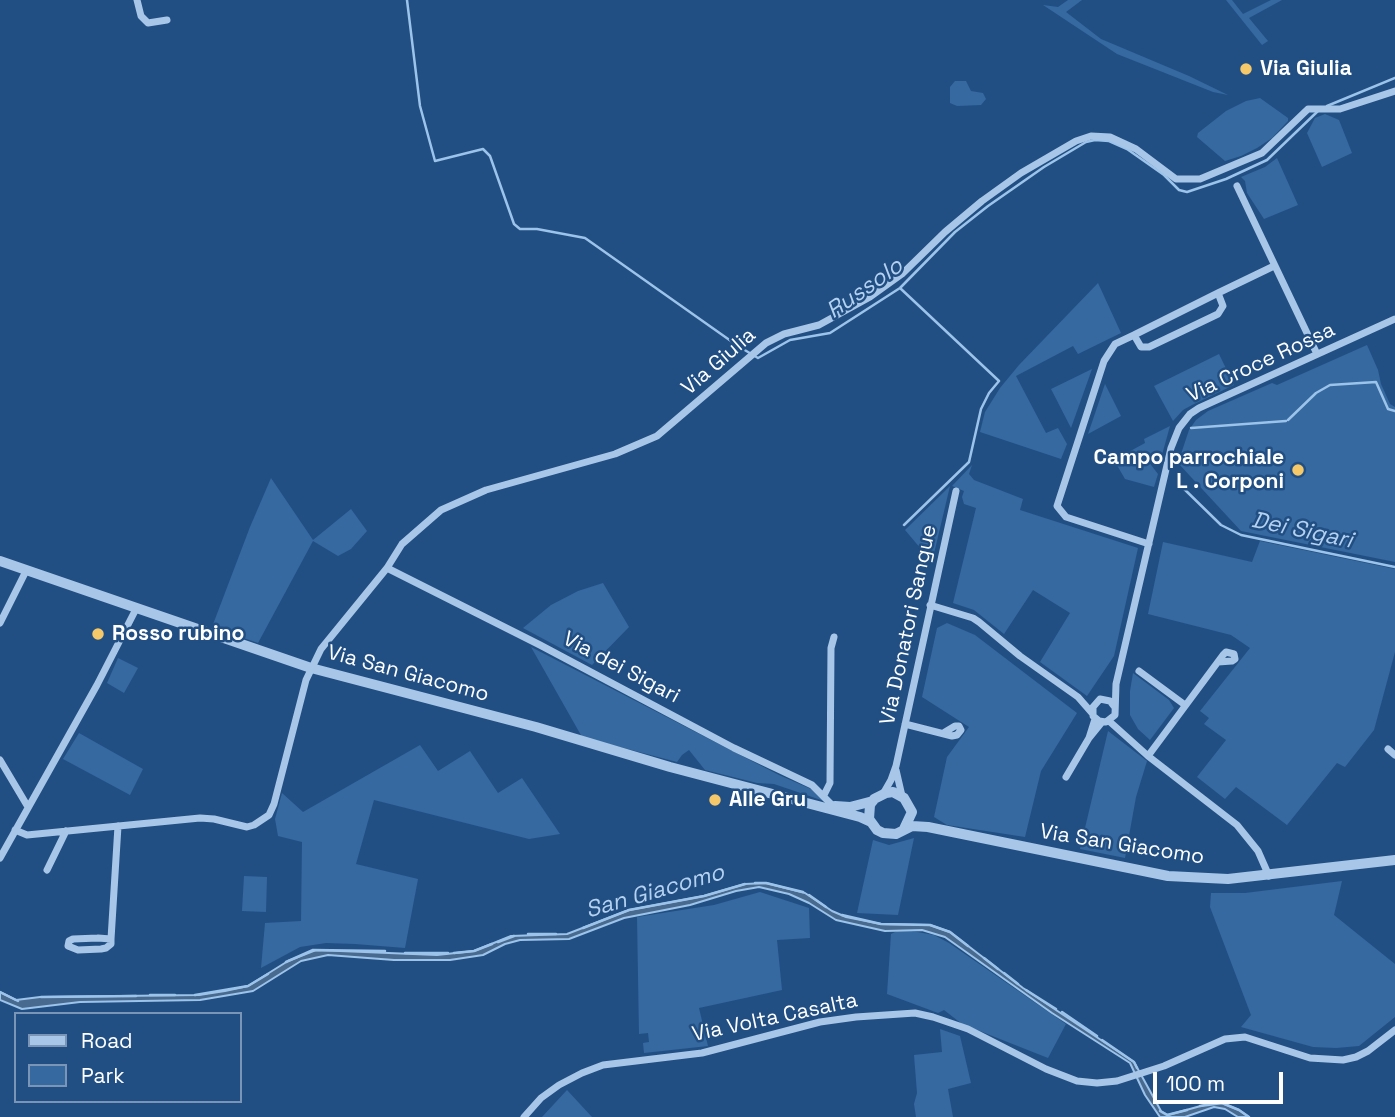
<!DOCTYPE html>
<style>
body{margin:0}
#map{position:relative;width:1395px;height:1117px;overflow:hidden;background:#214f83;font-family:"Space Grotesk",sans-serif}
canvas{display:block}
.legend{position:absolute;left:14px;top:1012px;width:228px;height:91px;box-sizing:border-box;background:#214f83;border:2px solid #7a95b5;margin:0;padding:9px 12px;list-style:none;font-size:21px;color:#fff}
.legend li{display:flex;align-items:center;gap:14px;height:35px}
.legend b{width:35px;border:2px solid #7a95b5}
.scale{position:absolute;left:1153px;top:1072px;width:130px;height:32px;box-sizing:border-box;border:4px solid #fff;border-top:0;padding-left:9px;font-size:21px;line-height:24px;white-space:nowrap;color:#fff;-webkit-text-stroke:5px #214f83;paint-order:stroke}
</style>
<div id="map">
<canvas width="1395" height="1117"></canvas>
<ul class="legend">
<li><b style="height:9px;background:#a8c7e8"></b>Road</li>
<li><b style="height:19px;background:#3569a0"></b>Park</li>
</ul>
<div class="scale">100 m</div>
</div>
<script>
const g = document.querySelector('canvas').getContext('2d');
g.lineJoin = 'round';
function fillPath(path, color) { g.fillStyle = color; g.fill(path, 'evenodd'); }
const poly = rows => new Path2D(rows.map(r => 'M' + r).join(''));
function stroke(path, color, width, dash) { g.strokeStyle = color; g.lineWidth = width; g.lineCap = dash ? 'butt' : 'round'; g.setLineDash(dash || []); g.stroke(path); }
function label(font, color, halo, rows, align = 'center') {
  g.font = font + ' "Space Grotesk",sans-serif'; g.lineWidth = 5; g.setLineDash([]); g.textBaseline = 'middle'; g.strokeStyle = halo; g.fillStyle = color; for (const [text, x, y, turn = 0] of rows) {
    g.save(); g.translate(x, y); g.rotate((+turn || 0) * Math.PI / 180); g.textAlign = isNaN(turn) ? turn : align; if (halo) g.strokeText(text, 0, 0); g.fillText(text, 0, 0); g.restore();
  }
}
fillPath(poly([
 [1068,0,1082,0,1066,12,1101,39,1189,76,1228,95,1213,92,1117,54,1043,5,1058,7],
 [1226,0,1232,0,1243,14,1271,0,1282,0,1249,18,1268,41,1262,45],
 [955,81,966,81,971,91,983,93,986,99,981,105,957,106,950,103,950,87],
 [1260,98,1288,118,1288,121,1272,138,1257,148,1241,156,1225,161,1197,137,1198,133,1226,111,1246,101],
 [1325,114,1339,120,1352,153,1322,167,1307,133,1315,118],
 [1277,158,1298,205,1264,219,1247,193,1245,181,1241,177,1265,167],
 [1098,283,1121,333,1078,354,1073,346,1016,376,1046,433,1058,428,1067,444,1061,459,980,432,985,412,1000,388,1019,365],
 [1367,345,1378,370,1381,384,1390,404,1395,407,1395,562,1241,531,1178,463,1189,430,1196,420,1208,411,1272,383,1277,385],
 [1219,354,1234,385,1192,405,1183,410,1173,421,1154,386],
 [1092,369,1071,428,1051,389],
 [1105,384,1121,416,1088,434],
 [1170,426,1160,462,1148,461,1158,474,1154,487,1125,479,1114,460,1145,443,1144,439],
 [972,465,969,474,974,480,1023,499,1020,510,1138,548,1114,656,1087,696,1040,662,1070,613,1033,590,1004,634,974,610,953,603,976,508,964,504,962,497,964,491,952,486],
 [271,478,313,540,351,509,367,531,351,549,338,556,313,541,258,643,212,627,250,527],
 [950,486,932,562,905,530],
 [1260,541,1395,569,1395,652,1374,730,1345,767,1337,763,1287,825,1236,787,1225,799,1197,777,1226,740,1204,724,1209,718,1200,711,1250,648,1231,635,1148,614,1163,542,1252,562],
 [603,583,629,627,592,665,523,628,551,605,578,591],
 [947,623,975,635,1077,713,1041,771,1025,837,947,825,934,817,947,757,969,727,922,697,937,628],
 [531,647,779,775,811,789,824,801,774,784,757,783,705,770,689,750,682,755,677,762,582,737],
 [118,658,138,668,124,693,107,683],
 [1133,673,1169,700,1174,708,1150,740,1138,729,1130,715,1130,691],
 [1108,731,1147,761,1136,797,1125,858,1080,849],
 [79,733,143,769,130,795,63,759],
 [420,745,438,771,470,751,498,793,522,778,560,834,529,839,374,800,356,864,418,879,405,948,355,944,326,943,300,947,261,968,265,923,301,921,302,842,278,836,275,819,282,793,303,812],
 [914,838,898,915,857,913,873,840,889,845],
 [244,876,267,877,266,912,242,911],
 [1342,881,1334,915,1395,964,1395,1017,1359,1046,1336,1048,1313,1047,1241,1027,1251,1015,1210,907,1211,893,1245,893],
 [760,892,809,908,810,938,777,940,782,990,699,1008,708,1046,644,1053,643,1043,649,1042,648,1033,639,1034,637,917,714,905],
 [901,929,934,935,949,943,1066,1024,1048,1058,962,1024,944,1010,938,1013,887,994,891,934],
 [940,1029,960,1036,971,1083,948,1089,953,1117,916,1117,914,1104,917,1093,914,1055,942,1052],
 [567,1090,592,1117,542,1117]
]), '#3569a0');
const water = poly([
 [766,883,805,893,832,911,846,917,881,924,930,925,950,932,1023,988,1134,1062,1161,1111,1168,1115,1208,1104,1222,1103,1239,1110,1249,1117,1238,1117,1225,1109,1214,1107,1185,1117,1160,1117,1145,1095,1130,1063,1052,1013,945,937,922,930,885,931,836,920,809,903,789,894,759,887,736,891,690,905,624,918,569,939,520,940,505,944,483,955,450,960,394,960,328,955,301,961,253,991,200,1000,80,1002,22,1009,0,1000,0,992,16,1000,40,997,199,995,225,991,248,986,288,961,316,950,437,955,474,951,511,936,567,934,629,910,704,896,745,884,766,883]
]);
fillPath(water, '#496a8f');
stroke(water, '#9cc3ea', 2);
stroke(poly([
 [407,0,420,106,435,161,483,149,490,156,514,224,520,229,537,229,585,238,738,346,758,358,790,340,830,333,900,288,955,232,988,206,1044,167,1086,142,1095,140,1109,141,1127,149,1164,175,1179,190,1187,192,1226,179,1267,160,1318,111],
 [1327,106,1395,78],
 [900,288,999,381,989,393,981,409,969,462,904,525],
 [1288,420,1316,393,1330,385,1376,382,1388,409,1395,411],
 [1191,428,1286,421],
 [1178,483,1221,525,1241,535,1395,567],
 [755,883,766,883,803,892],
 [809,895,826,907],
 [842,915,881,924,930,925,950,932,968,946],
 [583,928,629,910,704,896,745,884],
 [528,934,556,934],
 [498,942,514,936],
 [405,953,448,953],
 [454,953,474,951,492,944],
 [984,958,998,969],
 [286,962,313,950,385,951],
 [1004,973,1018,984],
 [1026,990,1056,1009],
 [0,992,18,1001],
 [150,995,175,995],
 [195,995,248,986,268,974],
 [41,997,136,996],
 [1062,1012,1097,1036],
 [1102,1040,1134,1062,1137,1068],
 [1200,1106,1222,1103,1239,1110,1249,1117],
 [1160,1111,1167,1115,1187,1110]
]), '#9cc3ea', 2.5);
stroke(poly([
 [137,0,141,16,148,23,167,20],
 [1237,186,1317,354],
 [1218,293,1223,306,1218,314,1149,347,1141,347,1134,335,1218,293,1274,266],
 [1134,335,1115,344,1104,361,1057,506,1066,517,1149,544],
 [387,568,540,645,734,748,812,785,833,806],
 [930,605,973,618,979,622,1020,656,1078,697,1092,713],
 [0,623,26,571],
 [1139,671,1185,705],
 [1114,706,1110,701,1100,699,1093,707,1093,716,1099,721,1106,722,1115,715,1116,684,1171,448,1179,428,1190,414,1199,408,1395,319],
 [1095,719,1089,738,1102,722],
 [1109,721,1148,756,1237,825,1258,851,1269,876],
 [905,724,952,736,957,735,961,730,959,726,955,726,945,732],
 [1388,749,1395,755],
 [1148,756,1223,655,1226,652,1234,654,1235,659,1232,661,1218,662],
 [0,760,28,807],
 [896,770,902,796],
 [1066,777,1089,738],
 [883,794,891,780,896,766,956,491],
 [824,795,830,783,831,648,834,637],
 [15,830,27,835,200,818,214,819,247,827,254,825,269,815,274,804,306,680,321,649,387,568,402,544,441,510,486,490,615,454,657,436,766,343,784,334,819,325,870,297,902,274,945,232,982,201,1021,173,1076,141,1091,136,1110,137,1136,149,1176,179,1200,179,1262,153,1308,109,1340,109,1395,91],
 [0,858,97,685,136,609],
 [47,870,66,831],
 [98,938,111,939,111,944,106,948,101,949,78,950,68,946,69,941,73,939,98,938],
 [111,939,118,826],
 [524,1117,541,1098,559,1085,582,1073,603,1065,702,1053,820,1022,856,1017,915,1013,933,1017,968,1029,1046,1069,1077,1081,1097,1083,1117,1081,1164,1066,1225,1039,1245,1037,1310,1058,1343,1060,1356,1057,1368,1051,1395,1030]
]), '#a8c7e8', 7);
stroke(poly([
 [0,561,311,668,536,727,670,767,860,817,871,822],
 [835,806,850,807,873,801],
 [904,829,912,812,904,798,893,792,886,793,874,799,870,805,869,819,877,830,883,833,896,834,912,826,928,827,1168,876,1228,879,1395,860]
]), '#a8c7e8', 10);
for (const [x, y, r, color] of [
 [1246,69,7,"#f5c869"],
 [1298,470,7,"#f5c869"],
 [98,634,7,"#f5c869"],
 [715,800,7,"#f5c869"]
]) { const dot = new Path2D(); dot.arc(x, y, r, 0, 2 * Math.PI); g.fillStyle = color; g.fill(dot); stroke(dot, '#214f83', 2.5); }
label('bold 21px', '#fff', '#214f83', [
 ["Via Giulia",1260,69],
 ["Campo parrochiale",1284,458,"right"],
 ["L . Corponi",1284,482,"right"],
 ["Rosso rubino",112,634],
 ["Alle Gru",729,800]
], 'left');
label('21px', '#fff', '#214f83', [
 ["Via Giulia",719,362,-41],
 ["Via Croce Rossa",1261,363,-25],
 ["Via Donatori Sangue",909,625,-78],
 ["Via dei Sigari",621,668,28],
 ["Via San Giacomo",408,674,15],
 ["Via San Giacomo",1122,845,9],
 ["Via Volta Casalta",775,1018,-12]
]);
label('italic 23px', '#b4d1f0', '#214f83', [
 ["Russolo",865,289,-35],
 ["Dei Sigari",1302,531,12],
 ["San Giacomo",655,892,-16]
]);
</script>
